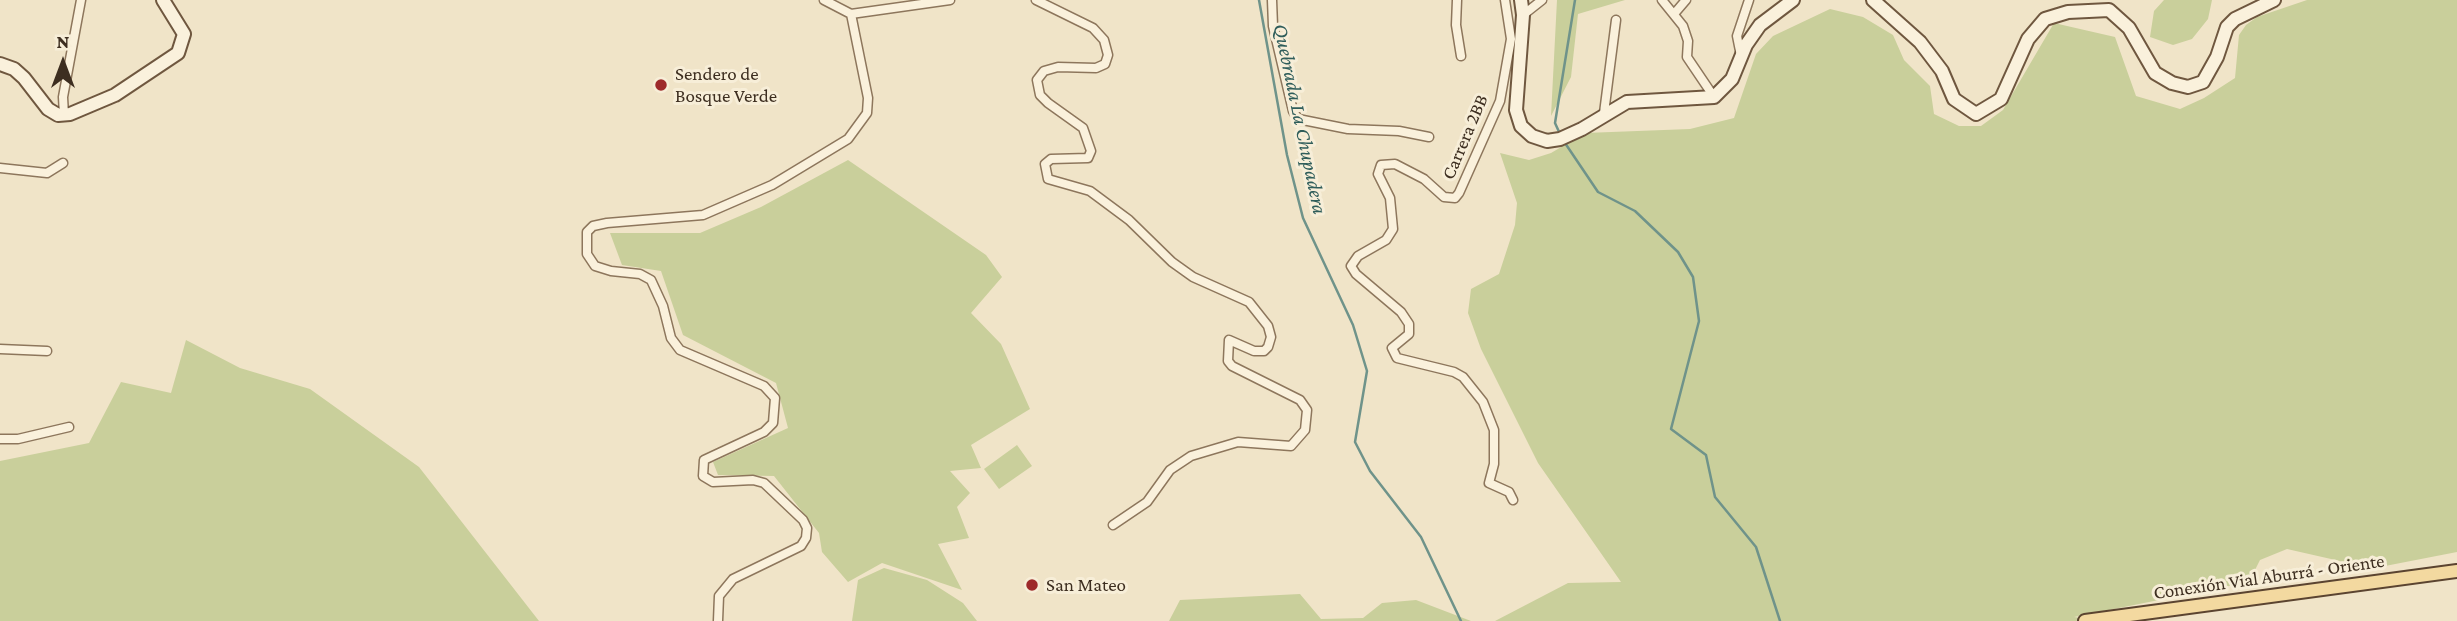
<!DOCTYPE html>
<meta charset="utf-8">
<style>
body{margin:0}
#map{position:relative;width:2457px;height:621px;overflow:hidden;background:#f0e4c8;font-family:"Crimson Pro",serif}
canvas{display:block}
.north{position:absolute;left:28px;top:28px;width:70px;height:70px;-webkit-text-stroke:5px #f7eed8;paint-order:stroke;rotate:0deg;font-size:19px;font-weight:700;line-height:28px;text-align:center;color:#3d2e20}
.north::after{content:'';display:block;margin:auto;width:24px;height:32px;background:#3d2e20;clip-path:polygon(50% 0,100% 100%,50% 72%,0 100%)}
</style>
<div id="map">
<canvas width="2457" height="621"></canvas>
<div class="north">N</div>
</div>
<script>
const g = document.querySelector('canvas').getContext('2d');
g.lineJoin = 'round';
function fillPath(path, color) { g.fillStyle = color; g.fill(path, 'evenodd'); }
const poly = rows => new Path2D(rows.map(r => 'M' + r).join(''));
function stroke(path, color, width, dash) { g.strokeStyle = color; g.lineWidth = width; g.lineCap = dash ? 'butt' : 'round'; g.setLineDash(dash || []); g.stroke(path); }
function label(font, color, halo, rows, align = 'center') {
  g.font = font + ' "Crimson Pro",serif'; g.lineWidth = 6; g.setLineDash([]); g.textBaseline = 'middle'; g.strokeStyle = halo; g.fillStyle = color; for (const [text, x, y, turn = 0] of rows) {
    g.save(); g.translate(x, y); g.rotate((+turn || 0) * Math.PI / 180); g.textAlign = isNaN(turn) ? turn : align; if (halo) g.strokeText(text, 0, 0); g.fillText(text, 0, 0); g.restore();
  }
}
fillPath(poly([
 [1557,0,1625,0,1578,14,1571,77,1551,116],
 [2164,0,2212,0,2208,19,2192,39,2173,45,2150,37,2154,11],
 [2307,0,2457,0,2457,552,2385,566,2353,564,2287,549,2260,560,2249,582,2074,617,2102,621,1495,621,1568,583,1621,582,1538,463,1481,349,1468,313,1471,289,1499,274,1515,225,1517,203,1500,153,1529,160,1551,153,1585,133,1690,129,1734,118,1756,54,1773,36,1830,9,1863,17,1893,35,1904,60,1930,86,1934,114,1959,126,1981,126,2003,110,2054,23,2115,37,2136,96,2180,109,2204,98,2235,78,2239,35,2246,25,2257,17],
 [848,160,986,255,1002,277,971,313,1001,344,1030,409,971,445,981,468,950,471,970,493,957,507,969,538,938,544,962,590,882,563,848,582,822,552,819,533,774,476,718,475,713,462,788,428,776,383,683,335,661,271,622,265,610,233,700,233,761,207],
 [186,340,240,368,310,389,419,467,539,621,0,621,0,461,89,443,121,382,171,393],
 [1017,445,1032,466,999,489,984,469],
 [884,568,927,580,963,603,977,621,852,621,858,580],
 [1300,594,1321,619,1363,618,1382,603,1416,600,1471,621,1169,621,1180,600]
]), '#c9cf9b');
stroke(poly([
 [1259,0,1287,155,1303,218,1353,325,1367,371,1355,442,1370,471,1421,537,1461,621],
 [1560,134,1555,123,1575,0],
 [1565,143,1598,192,1635,211,1678,252,1693,277,1699,321,1671,429,1706,455,1715,497,1756,547,1780,621]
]), '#6f938a', 2.5);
const street = poly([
 [824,0,851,14,950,0],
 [1036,0,1093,28,1104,40,1108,55,1105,64,1096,68,1058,67,1044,71,1037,80,1040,95,1048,103,1083,128,1091,151,1088,158,1051,159,1045,164,1048,179,1090,191,1129,220,1172,262,1193,277,1249,302,1268,326,1271,337,1268,347,1264,351,1254,351,1229,340,1228,361,1232,366,1300,400,1307,410,1305,430,1291,446,1238,442,1191,456,1170,470,1147,502,1113,525],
 [1272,0,1273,26,1293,111,1298,119,1348,129,1399,131,1429,137],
 [1457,0,1456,25,1461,56],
 [1505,0,1511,39,1500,101,1459,193,1455,198,1444,197,1424,179,1395,164,1381,165,1378,174,1390,198,1393,229,1386,240,1358,256,1351,266,1356,274,1401,312,1409,324,1409,334,1392,348,1397,358,1454,372,1463,377,1483,402,1494,430,1494,464,1489,483,1509,492,1513,500],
 [1662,0,1683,26,1688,41,1687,57,1714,97],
 [1674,14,1686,0],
 [1523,15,1542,0],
 [1741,56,1737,36,1749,0],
 [1604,113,1616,20],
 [64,115,63,97,81,0],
 [0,168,47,173,63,163],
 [0,349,47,351],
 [0,439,18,439,69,427],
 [718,621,719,596,733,579,801,546,806,538,807,528,803,520,764,483,753,480,713,482,703,476,704,460,764,432,773,423,775,398,764,386,680,350,671,338,663,306,651,280,640,274,611,271,595,266,587,254,587,232,593,226,607,223,703,215,772,185,848,139,867,113,868,98,851,14]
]);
const secondary = poly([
 [1521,0,1523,15,1516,110,1521,126,1532,136,1547,141,1560,139,1582,129,1627,102,1714,97,1732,79,1746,45,1760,25,1793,0],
 [1873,0,1920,42,1942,71,1954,99,1976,114,2001,99,2028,39,2045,19,2068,12,2109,10,2129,28,2155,73,2172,83,2188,87,2203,82,2217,57,2227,27,2235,19,2274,0],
 [0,64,14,69,24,78,48,109,58,115,70,114,115,95,178,53,184,34,163,0]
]);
const primary = poly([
 [2085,621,2457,571]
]);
stroke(street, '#8d765c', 11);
stroke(secondary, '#6f573f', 16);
stroke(primary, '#5b4430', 16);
stroke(street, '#faf1dc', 8);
stroke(secondary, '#faf1dc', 12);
stroke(primary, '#f3d9a0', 12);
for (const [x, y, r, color] of [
 [661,85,7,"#9e2a2b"],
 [1032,585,7,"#9e2a2b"]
]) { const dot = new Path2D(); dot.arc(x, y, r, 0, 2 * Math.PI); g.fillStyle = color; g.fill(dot); stroke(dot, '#f7eed8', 2.5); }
label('19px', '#3d2e20', '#f7eed8', [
 ["Sendero de",675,74],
 ["Bosque Verde",675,96],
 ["San Mateo",1046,585]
], 'left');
label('19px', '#3d2e20', '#f7eed8', [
 ["Carrera 2BB",1465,137,-67],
 ["Conexión Vial Aburrá - Oriente",2269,577,-8]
]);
label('italic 21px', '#2f5d5a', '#f7eed8', [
 ["Quebrada La Chupadera",1300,119,78]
]);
</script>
